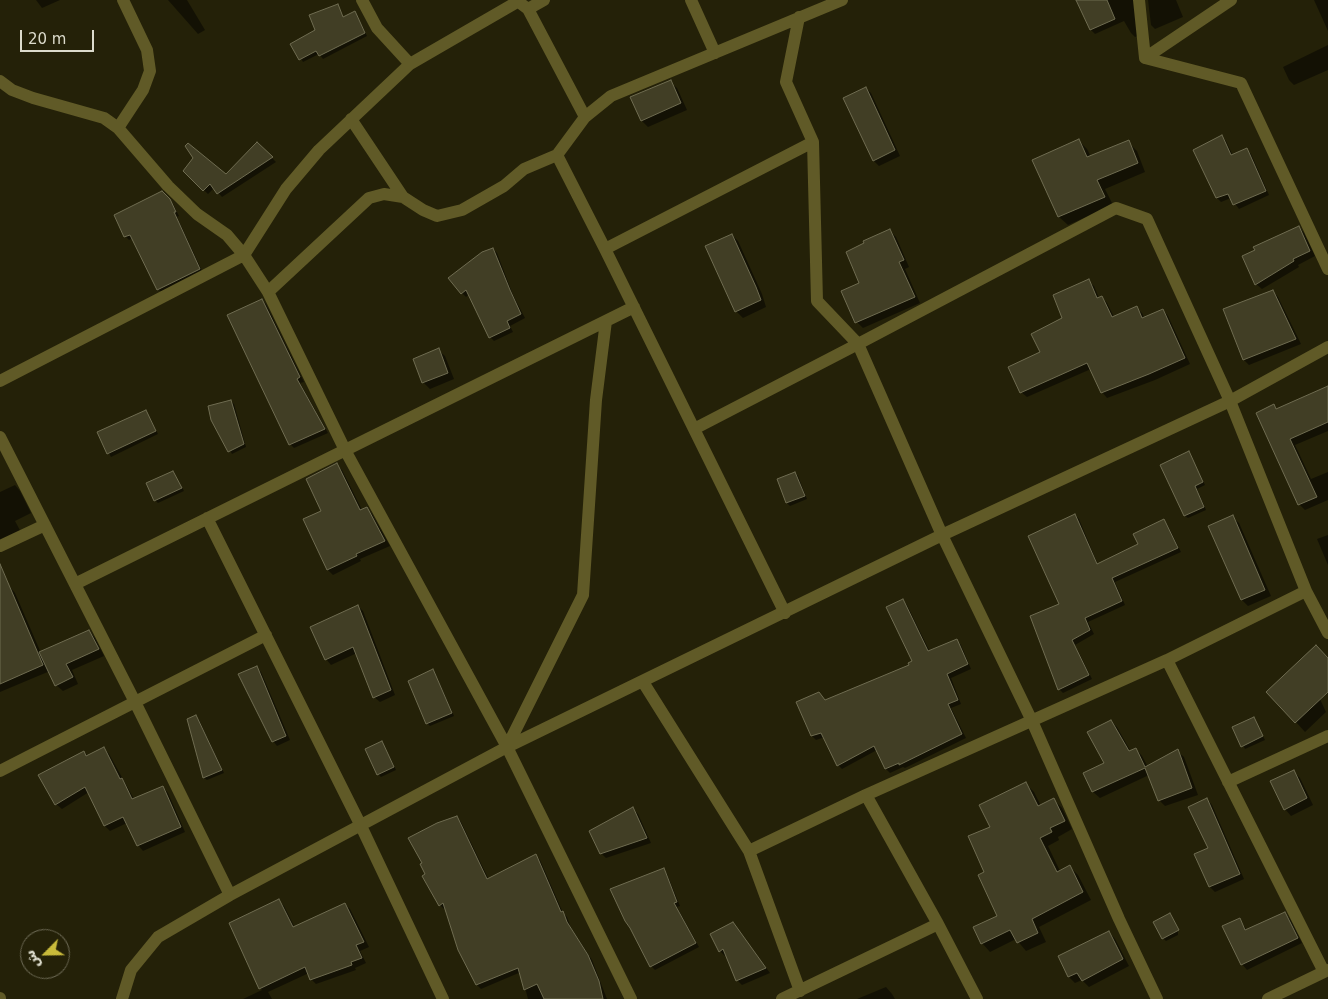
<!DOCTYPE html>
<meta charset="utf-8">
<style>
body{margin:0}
#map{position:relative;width:1328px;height:999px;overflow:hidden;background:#242108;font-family:"DejaVu Sans","Noto Sans Arabic",sans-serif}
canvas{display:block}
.north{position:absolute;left:20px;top:929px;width:50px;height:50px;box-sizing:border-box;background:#242108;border:1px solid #6e6b56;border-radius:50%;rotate:247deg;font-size:14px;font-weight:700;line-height:20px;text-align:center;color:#dcdbcc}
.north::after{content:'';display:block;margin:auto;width:18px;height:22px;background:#c9bb3b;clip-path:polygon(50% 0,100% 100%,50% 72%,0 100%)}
.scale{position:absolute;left:20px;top:30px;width:74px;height:22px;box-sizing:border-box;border:2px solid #dcdbcc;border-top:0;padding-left:6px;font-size:15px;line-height:18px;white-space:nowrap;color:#dcdbcc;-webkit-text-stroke:4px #242108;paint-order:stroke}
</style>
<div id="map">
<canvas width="1328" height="999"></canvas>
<div class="north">ش</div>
<div class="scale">20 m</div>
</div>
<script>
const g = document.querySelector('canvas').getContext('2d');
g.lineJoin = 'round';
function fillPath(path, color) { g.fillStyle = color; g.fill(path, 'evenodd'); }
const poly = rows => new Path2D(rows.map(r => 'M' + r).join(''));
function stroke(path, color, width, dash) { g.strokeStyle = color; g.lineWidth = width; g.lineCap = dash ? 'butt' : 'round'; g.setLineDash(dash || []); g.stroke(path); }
fillPath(poly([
 [36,0,60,0,42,8],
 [168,0,187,0,205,30,198,34],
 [1083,0,1137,0,1138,36,1135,37,1131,33,1124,21,1095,34,1091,30,1079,2],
 [1148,0,1176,0,1183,17,1155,29,1151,25],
 [1314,0,1328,0,1328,31],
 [337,5,344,18,354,13,357,16,367,36,323,59,319,54,303,62,292,44,317,31],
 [1328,45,1328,70,1294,85,1289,80,1283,67],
 [670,82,677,88,687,110,648,127,642,121,632,98],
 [866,88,871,93,900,156,879,166,874,161,844,98],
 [1222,137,1226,141,1233,156,1247,150,1251,154,1269,195,1239,209,1231,198,1221,202,1217,198],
 [1079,141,1087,149,1091,157,1128,142,1137,151,1145,172,1105,189,1113,205,1068,225,1059,217,1034,160],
 [257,143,276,162,222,197,214,188,208,194,184,171,226,175],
 [162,193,173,204,179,216,177,217,203,273,162,293,158,289,133,238,129,240,125,236],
 [1299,227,1304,233,1315,256,1298,265,1299,267,1262,289,1256,284],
 [889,230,896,237,909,267,905,269,920,303,863,328,857,322,861,284],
 [732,235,738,241,762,294,766,307,743,318,736,311],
 [493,249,497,253,513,295,525,318,510,326,513,332,494,341,490,337,469,294,466,297,462,293],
 [1088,281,1094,286,1099,298,1102,297,1107,303,1114,317,1136,307,1142,313,1145,319,1163,310,1168,316,1190,364,1155,380,1107,398,1102,392,1091,369,1027,397,1021,392,1042,353],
 [1273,291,1278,297,1301,344,1249,365,1244,360,1224,310],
 [262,300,266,304,304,382,300,383,328,433,294,448,290,444],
 [438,350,445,356,454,379,430,389,423,382],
 [231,401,234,404,246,447,232,454,213,420],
 [1274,406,1277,409,1328,413,1328,431,1295,445,1311,479,1328,472,1328,500,1305,510,1299,504],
 [146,411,158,434,111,457,98,433],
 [1189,453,1205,485,1197,489,1206,510,1188,518,1185,516,1162,466],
 [336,465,342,470,362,510,366,508,372,514,390,546,360,559,361,561,333,575,328,570,305,520,323,512],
 [173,472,184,491,158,503,155,500],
 [795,473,798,476,807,499,790,506,787,503,778,480],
 [15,485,20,491,31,513,15,521,22,534,0,546,0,492],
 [1075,515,1079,519,1098,565,1140,545,1163,520,1167,524,1181,552,1115,582,1125,605,1088,622,1094,634,1075,645,1092,679,1063,693,1059,689,1061,604],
 [1232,517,1239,523,1271,596,1248,606,1242,600],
 [1328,535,1328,565,1317,539],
 [9,586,15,593,41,653,89,631,95,638,104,656,72,670,78,684,63,691,56,685,50,671,0,692,0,590],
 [903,600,907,605,930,652,957,641,961,645,971,669,951,678,961,704,951,708,966,738,905,768,903,767,890,773,886,769,877,750,842,769,838,765,825,737,816,740,812,736,826,701,911,666,914,661],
 [358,606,363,611,395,695,380,702,374,697,357,653,331,665,326,659],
 [1328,659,1328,692,1319,697,1326,712,1305,732,1296,722],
 [257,668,261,672,290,740,277,746,273,741],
 [432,670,435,673,454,716,430,726,427,723],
 [196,717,199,720,224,773,207,780,204,778,188,720],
 [1254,719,1265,740,1245,749,1234,728],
 [1111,721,1117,727,1131,752,1136,749,1142,756,1148,767,1177,751,1184,757,1198,795,1165,806,1159,800,1149,775,1100,798,1093,792,1085,773,1106,763],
 [384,746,396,770,381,777,378,774],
 [104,748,109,754,134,799,163,787,168,793,185,832,143,851,138,845,127,823,110,831,105,826,89,792,62,809,56,804,84,752,88,756],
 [1294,772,1300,778,1313,805,1291,816,1285,809],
 [1026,784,1034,792,1041,806,1054,800,1062,808,1072,829,1058,837,1059,840,1048,846,1060,871,1070,867,1078,875,1091,900,1039,927,1046,942,1026,951,1016,939,990,952,982,943,975,928,999,917,985,872,992,828],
 [1207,799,1212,805,1244,879,1215,892,1210,887],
 [633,809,638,814,651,843,606,858,601,853],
 [457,817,461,822,489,880,536,856,540,860,563,913,567,917,571,928,592,960,607,999,528,999,521,972,481,989,477,985,459,949,446,908,444,909,440,905],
 [663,870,667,874,680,906,677,907,699,947,655,970,651,966],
 [279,901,284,906,295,928,345,904,350,909,369,947,360,951,366,963,355,968,356,970,316,984,311,979,309,973,268,992,272,999,243,999,262,990,260,988],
 [1284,913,1290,919,1302,943,1247,970,1242,964,1239,920,1247,930],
 [1170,915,1178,928,1178,935,1166,941,1163,938],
 [733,923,770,973,742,985,737,980,727,955,725,956,720,951],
 [1109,932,1115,939,1129,966,1089,987,1082,980,1075,983,1069,977,1059,956],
 [886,987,892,994,895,999,857,999]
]), '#0007');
const building = poly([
 [1076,0,1107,0,1115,19,1090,30,1076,0],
 [338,4,343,17,355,11,365,33,319,56,316,51,299,60,290,44,315,30,309,15,338,4],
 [671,80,681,103,641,121,630,97,671,80],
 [866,87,895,150,873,161,843,98,866,87],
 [1222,135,1231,155,1247,148,1266,191,1233,205,1228,194,1216,198,1193,150,1222,135],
 [1079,139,1087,157,1129,140,1138,163,1097,180,1105,197,1058,217,1032,160,1079,139],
 [257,142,273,157,217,194,210,184,203,191,183,171,193,158,185,146,188,143,226,174,257,142],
 [162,191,170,199,176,212,174,212,200,269,157,290,130,235,124,237,114,215,162,191],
 [1299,226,1310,251,1293,259,1294,261,1255,285,1242,256,1255,250,1253,247,1299,226],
 [890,229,904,260,899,262,915,297,855,323,841,291,859,283,846,252,864,243,863,241,890,229],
 [732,234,756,287,761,300,735,312,705,246,732,234],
 [493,248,510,290,521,314,507,321,510,328,489,338,466,290,461,294,448,278,482,252,493,248],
 [1089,279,1097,298,1102,296,1112,317,1137,306,1142,318,1163,309,1185,358,1149,374,1101,393,1087,363,1020,393,1008,367,1040,352,1031,334,1062,318,1053,295,1089,279],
 [1273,290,1296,339,1243,360,1223,309,1273,290],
 [262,299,300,377,297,379,325,429,289,445,227,315,262,299],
 [439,348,448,373,422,383,413,359,439,348],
 [1328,386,1328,422,1290,439,1317,497,1298,505,1256,413,1274,404,1276,409,1328,386],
 [231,400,244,444,228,452,211,420,208,406,231,400],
 [146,410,156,431,107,454,97,432,146,410],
 [1189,451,1203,482,1195,486,1204,507,1184,516,1160,465,1189,451],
 [337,463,360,510,367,507,385,541,356,554,357,556,327,570,303,519,321,511,306,479,337,463],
 [173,471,182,488,154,501,146,483,173,471],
 [795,472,805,496,786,503,777,479,795,472],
 [1075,514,1097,564,1138,544,1133,534,1164,519,1178,548,1112,578,1122,601,1085,618,1090,630,1072,640,1089,675,1058,690,1030,616,1059,604,1028,536,1075,514],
 [1233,515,1265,590,1241,600,1208,526,1233,515],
 [0,564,43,665,0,684,0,564],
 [903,599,928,651,957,639,968,664,947,674,958,700,948,704,962,734,899,765,899,763,885,769,874,746,837,766,821,733,811,736,796,702,819,692,825,700,909,665,908,663,912,661,886,607,903,599],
 [358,605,391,690,373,698,353,647,325,660,310,627,358,605],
 [89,630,99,649,66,664,73,677,55,686,39,652,89,630],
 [1316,645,1328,658,1328,692,1295,723,1266,692,1316,645],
 [257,666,286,736,272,742,238,674,257,666],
 [433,669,452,713,426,724,408,681,433,669],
 [196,715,222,770,203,778,187,719,196,715],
 [1254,717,1263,736,1241,747,1232,727,1254,717],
 [1111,720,1129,751,1136,748,1145,767,1178,749,1192,788,1158,801,1145,768,1092,792,1083,773,1104,763,1087,732,1111,720],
 [382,741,394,767,377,775,365,749,382,741],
 [104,747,120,779,122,778,132,799,163,786,181,827,137,846,123,817,104,826,85,787,55,805,38,775,84,751,86,756,104,747],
 [1294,770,1307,798,1284,810,1270,781,1294,770],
 [1026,782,1038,806,1054,798,1065,821,1050,828,1052,832,1040,838,1057,872,1070,865,1083,892,1032,919,1038,933,1017,943,1010,930,981,944,973,927,997,916,978,875,984,872,968,836,990,827,979,805,1026,782],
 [1207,798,1240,874,1209,887,1194,854,1208,848,1188,807,1207,798],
 [633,807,647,838,600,854,589,831,633,807],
 [457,816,487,879,536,854,561,912,563,911,567,922,588,955,599,981,603,999,544,999,537,984,524,990,518,968,476,985,458,950,443,903,439,906,422,876,425,874,420,864,422,863,408,838,437,823,457,816],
 [664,868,677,902,674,903,696,943,650,967,630,928,625,921,610,889,664,868],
 [279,899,293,927,345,903,364,942,356,945,362,958,351,962,352,965,310,980,305,967,259,989,229,923,279,899],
 [1285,912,1298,938,1241,965,1222,926,1240,918,1245,930,1285,912],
 [1170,913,1179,930,1162,939,1153,922,1170,913],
 [733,922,766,968,736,981,723,949,719,952,710,934,733,922],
 [1109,931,1123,959,1082,981,1077,973,1068,977,1058,956,1109,931]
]);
fillPath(building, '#413e25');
stroke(building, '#6f6c51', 1);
stroke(poly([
 [362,0,377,28,410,64],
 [516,0,528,9,585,117],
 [691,0,715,53],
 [1139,0,1145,58,1241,83,1328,269],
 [528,9,544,0],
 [799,17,786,82,813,142,817,301,858,344,942,535,1032,721,1119,919,1157,999],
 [1145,58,1231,0],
 [0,81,12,90,33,98,104,118,118,128,168,186,197,214,227,235,244,255,268,292,345,450,507,747,631,999],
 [351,119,403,197],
 [118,128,143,90,150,71,147,50,123,0],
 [557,155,605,249,785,613],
 [605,249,813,142],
 [268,292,369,198,384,194,403,197,423,210,437,216,462,210,504,186,524,169,557,155,585,117,611,96,842,0],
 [0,381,244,255,286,189,319,150,410,64,517,2],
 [694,429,858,344,1116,208,1147,219,1230,401,1306,591,1328,633],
 [0,437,135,702,230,895],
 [207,518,361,826,443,999],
 [0,546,45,525],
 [75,584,634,307],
 [1167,660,1324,972],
 [643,682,749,851,800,991],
 [507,747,583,595,596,400,606,321],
 [0,771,266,635],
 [1228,782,1328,736],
 [866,795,938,924,977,999],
 [749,851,866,795,1167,660,1306,591],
 [0,998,0,999],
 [122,999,131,970,158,937,230,895,507,747,942,535,1230,401,1328,347],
 [782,999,938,924],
 [1268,999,1328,970]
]), '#605a27', 12);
</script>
